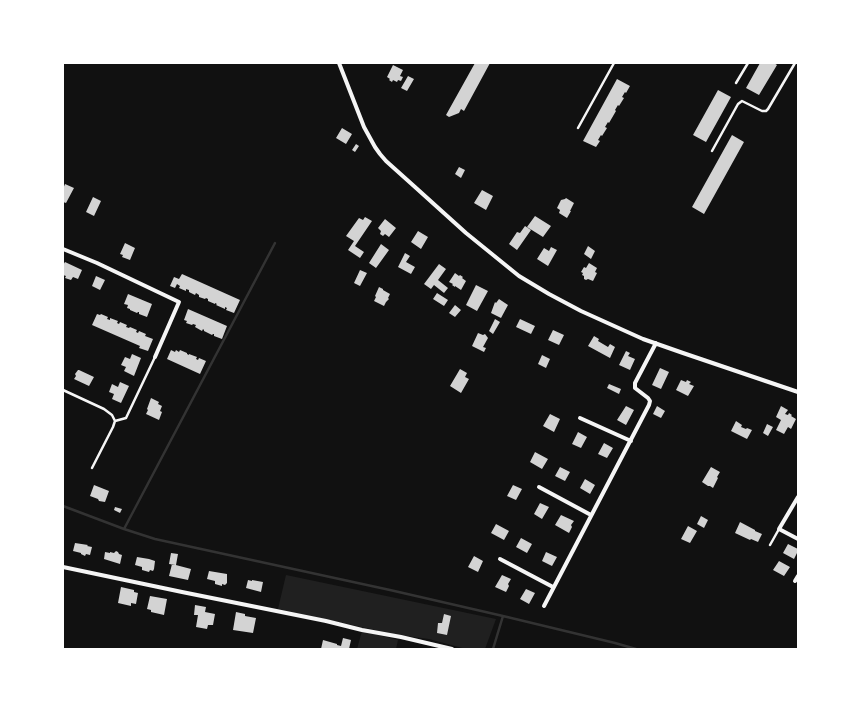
<!DOCTYPE html>
<style>
body{margin:0}
#map{position:relative;width:861px;height:712px;overflow:hidden;background:#111;font-family:"Public Sans",sans-serif}
canvas{display:block}
.frame{position:absolute;inset:0;border:64px solid #fff;pointer-events:none}
</style>
<div id="map">
<canvas width="861" height="712"></canvas>
<div class="frame"></div>
</div>
<script>
const g = document.querySelector('canvas').getContext('2d');
g.lineJoin = 'round';
function fillPath(path, color) { g.fillStyle = color; g.fill(path, 'evenodd'); }
const poly = rows => new Path2D(rows.map(r => 'M' + r).join(''));
function stroke(path, color, width, dash) { g.strokeStyle = color; g.lineWidth = width; g.lineCap = dash ? 'butt' : 'round'; g.setLineDash(dash || []); g.stroke(path); }
fillPath(poly([
 [286,575,496,619,485,649,466,649,429,639,398,635,278,609],
 [362,631,398,640,396,649,357,649]
]), '#202020');
stroke(poly([
 [63,506,124,529,155,539,390,590,503,616,615,643,636,649],
 [124,529,275,243],
 [493,649,503,616]
]), '#333', 2.5);
fillPath(poly([
 [475,63,490,63,464,111,461,109,459,113,449,117,446,115],
 [760,63,774,63,777,65,759,95,746,88],
 [393,65,403,70,400,76,403,77,401,81,398,80,397,82,393,80,392,82,389,80,390,79,387,77],
 [408,76,414,79,407,91,401,88],
 [617,79,630,86,626,93,625,92,622,97,624,98,619,106,618,105,615,110,616,111,609,123,608,122,605,127,607,128,602,136,601,135,598,140,600,141,596,147,583,141],
 [718,90,731,97,706,142,693,135],
 [342,128,352,134,346,144,336,138],
 [732,135,744,142,704,214,692,207],
 [356,144,359,146,355,152,352,150],
 [459,167,465,170,461,178,455,174],
 [65,184,74,188,66,203,63,202,63,189],
 [482,190,493,196,486,210,474,203],
 [93,197,101,201,94,216,86,212],
 [566,198,574,203,570,211,571,211,567,218,559,213,560,210,557,208,561,200,565,199],
 [535,216,551,226,543,237,527,227],
 [365,217,372,221,355,246,364,252,360,258,348,250,354,241,346,236,359,218,363,220],
 [385,219,396,228,389,237,385,234,383,236,380,234,381,231,378,228],
 [525,226,531,230,517,250,509,244,517,232,520,233],
 [418,231,428,237,421,249,411,242],
 [125,243,135,248,130,260,122,257,123,255,120,254],
 [381,244,389,250,376,268,369,263],
 [588,246,595,251,591,259,584,254],
 [551,247,557,250,548,266,537,259,544,248,549,251],
 [405,253,410,256,406,262,415,267,411,274,398,267],
 [65,262,82,270,78,279,73,277,71,280,65,278,66,276,63,275,63,265],
 [589,263,597,268,595,272,597,273,593,281,588,279,586,280,584,279,584,276,582,275,583,273,581,272,584,267,586,268],
 [439,264,446,269,438,280,448,288,444,293,434,285,431,289,424,284],
 [360,270,367,273,360,286,354,283],
 [455,273,459,276,460,275,463,277,462,278,466,281,461,290,455,286,455,287,452,285,453,284,449,282],
 [182,274,240,300,234,313,226,310,227,308,225,307,225,309,216,305,217,304,215,303,215,304,208,301,208,299,206,298,205,299,199,297,199,295,196,293,195,295,189,292,189,290,186,289,186,291,179,288,180,286,177,284,175,288,170,286,174,277,179,279],
 [96,276,105,280,100,290,92,286],
 [476,285,488,291,477,311,466,305],
 [379,287,383,289,383,290,390,294,388,298,389,299,386,302,384,306,374,301,376,297,375,296],
 [437,293,448,300,444,306,433,299],
 [128,294,152,304,147,317,139,314,139,312,138,312,137,313,130,310,130,309,127,308,128,305,124,304],
 [499,299,508,305,501,318,491,313,495,302,496,303],
 [455,305,461,310,455,317,449,313],
 [188,309,227,326,222,339,214,336,214,334,213,334,212,335,204,331,204,330,203,329,202,331,195,327,196,325,193,324,192,325,186,323,187,321,184,320],
 [97,314,100,315,101,314,108,317,107,319,110,320,110,318,118,321,117,323,119,324,120,322,127,325,126,327,129,328,130,327,137,330,136,332,138,333,139,331,146,334,145,336,153,339,148,351,139,348,140,346,92,325],
 [495,319,500,322,493,334,489,331],
 [520,319,535,326,531,334,516,327],
 [553,330,564,335,559,345,548,340],
 [478,333,483,335,485,334,488,338,483,347,486,348,484,352,472,346],
 [594,336,599,339,598,341,608,347,610,344,615,347,610,358,588,346],
 [171,350,175,352,176,350,179,352,180,350,187,353,187,354,189,355,189,354,197,357,196,359,198,360,199,358,206,361,200,374,167,359],
 [626,351,630,353,628,356,635,359,630,370,619,365],
 [132,354,141,358,134,376,124,371,126,367,121,365,125,357,130,359],
 [542,355,550,359,546,368,538,364],
 [660,368,669,372,661,389,652,385],
 [460,369,467,373,465,377,469,379,461,393,450,386],
 [78,370,79,370,94,377,89,386,74,379,76,376,75,374],
 [681,380,686,382,687,380,691,382,689,384,694,386,688,396,676,390],
 [120,382,129,386,121,403,112,399,114,394,109,392,112,384,118,387],
 [609,384,621,389,619,394,607,388],
 [151,398,159,402,158,404,162,406,160,411,162,412,159,420,146,414,148,410,147,409],
 [626,406,634,410,626,425,617,420],
 [657,406,665,411,661,418,653,414],
 [781,406,788,410,785,414,788,415,789,413,792,415,791,416,796,419,791,429,788,427,784,434,776,430,781,420,776,417],
 [550,414,560,419,554,432,543,426],
 [736,421,742,425,741,427,746,429,747,428,752,430,747,439,731,431],
 [767,424,773,427,768,436,763,433],
 [578,432,587,437,581,448,572,444],
 [604,443,613,448,607,458,598,454],
 [535,452,548,459,542,469,530,462],
 [560,467,570,472,565,481,555,476],
 [711,467,720,472,717,477,718,478,713,488,710,486,708,486,702,482],
 [585,479,595,485,590,494,580,488],
 [94,485,109,491,105,502,99,501,98,499,90,496],
 [513,485,522,489,516,500,507,496],
 [540,503,549,507,542,519,534,514],
 [115,507,122,509,120,513,114,510],
 [561,515,574,521,571,525,572,527,569,533,555,525],
 [701,516,708,520,704,528,697,524],
 [740,522,755,530,755,531,762,534,758,542,751,539,750,540,735,533],
 [496,524,509,531,504,540,491,533],
 [688,526,697,531,690,543,681,539],
 [521,538,532,544,527,553,516,547],
 [75,543,88,545,87,546,92,547,90,555,86,554,85,556,81,554,81,553,73,551],
 [788,544,798,549,798,551,794,559,783,553],
 [116,551,118,552,119,554,122,555,120,564,104,559,105,552,110,553,110,552,114,553],
 [546,552,557,557,552,566,542,561],
 [171,553,178,554,176,565,169,564],
 [474,556,483,561,478,572,468,567],
 [137,557,149,559,155,561,154,569,153,571,150,570,149,572,142,570,142,567,135,565],
 [779,561,790,567,784,576,773,570],
 [172,564,191,569,188,580,169,576],
 [209,571,227,574,227,583,225,585,222,584,222,586,215,584,215,581,207,579],
 [502,575,511,579,508,584,509,586,506,592,495,587],
 [248,580,252,581,252,580,263,582,261,592,246,588],
 [121,587,134,590,134,592,138,593,136,604,131,603,131,606,118,603],
 [526,589,535,593,529,604,520,599],
 [150,596,167,599,164,615,151,612,151,610,147,609],
 [195,605,206,607,205,612,215,614,213,625,208,625,207,629,196,627,198,615,194,615],
 [236,612,245,614,245,616,256,618,253,633,233,630],
 [444,614,451,616,447,635,437,633,438,623,442,623],
 [343,638,351,640,349,649,321,649,323,640,337,644,337,645,341,646]
]), '#d3d3d3');
stroke(poly([
 [736,83,748,63],
 [578,128,614,63],
 [712,151,738,104,742,101,762,111,766,111,768,109,795,63],
 [63,390,104,409,112,415,115,421,113,427,92,468],
 [115,421,126,418,155,357],
 [770,545,779,529]
]), '#f5f5f5', 2.5);
stroke(poly([
 [339,63,364,127,375,147,380,154,386,161,415,187,466,233,519,276,549,294,581,311,643,339,683,353,798,392],
 [63,249,97,263,179,302,155,357],
 [580,418,631,441],
 [539,487,591,515],
 [798,497,779,529,798,539],
 [500,559,553,587],
 [63,567,182,592,326,621,362,630,401,637,452,649],
 [795,581,798,576],
 [544,606,649,405,650,401,648,398,635,388,635,383,656,343]
]), '#f5f5f5', 4);
</script>
